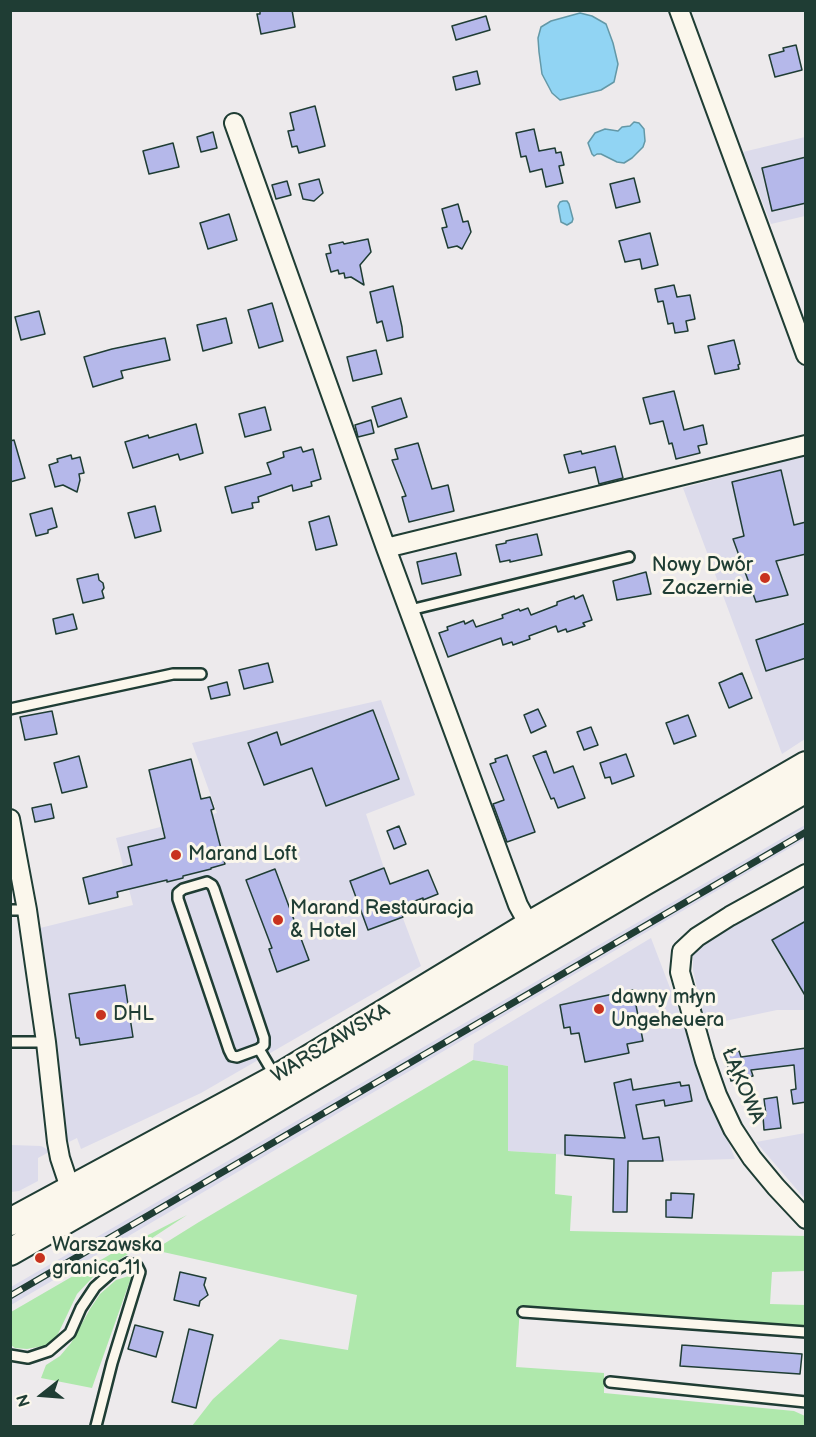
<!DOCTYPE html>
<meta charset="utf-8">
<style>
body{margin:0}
#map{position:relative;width:816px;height:1437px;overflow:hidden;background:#edeaec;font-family:"Balsamiq Sans",sans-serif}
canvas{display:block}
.frame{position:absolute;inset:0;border:12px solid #1f3d34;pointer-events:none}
.north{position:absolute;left:12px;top:1365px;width:60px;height:60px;-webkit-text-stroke:4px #fbf7ec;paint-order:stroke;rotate:253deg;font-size:16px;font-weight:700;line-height:24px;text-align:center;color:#1f3d34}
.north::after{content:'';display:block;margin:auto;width:21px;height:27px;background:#1f3d34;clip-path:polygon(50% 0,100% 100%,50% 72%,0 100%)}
</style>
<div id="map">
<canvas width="816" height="1437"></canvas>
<div class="frame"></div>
<div class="north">N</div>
</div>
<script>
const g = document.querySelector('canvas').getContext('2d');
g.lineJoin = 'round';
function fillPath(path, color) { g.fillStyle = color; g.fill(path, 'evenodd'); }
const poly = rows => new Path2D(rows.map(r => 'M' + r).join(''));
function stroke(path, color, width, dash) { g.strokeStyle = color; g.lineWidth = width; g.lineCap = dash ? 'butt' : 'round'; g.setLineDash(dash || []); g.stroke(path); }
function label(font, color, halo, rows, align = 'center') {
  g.font = font + ' "Balsamiq Sans",sans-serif'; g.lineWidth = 6; g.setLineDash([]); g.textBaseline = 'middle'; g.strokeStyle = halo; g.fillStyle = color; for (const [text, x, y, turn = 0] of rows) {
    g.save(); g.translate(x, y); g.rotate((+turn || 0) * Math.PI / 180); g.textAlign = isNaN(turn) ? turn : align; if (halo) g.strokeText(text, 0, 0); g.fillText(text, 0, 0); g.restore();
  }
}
fillPath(poly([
 [805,137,805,216,771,224,743,152],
 [805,455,805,739,782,754,683,488],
 [381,700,415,795,366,814,384,868,421,966,201,1093,81,1149,77,1138,67,1143,36,929,133,905,116,838,217,813,192,743],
 [805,825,805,839,11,1305,11,1287],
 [805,864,805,1010,777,1010,706,1025,704,1019,693,970,693,927],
 [651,938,735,1159,663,1161,620,1161,619,1159,601,1159,600,1157,508,1151,508,1066,473,1060,474,1044],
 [805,1133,806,1133,805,1199,756,1142],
 [11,1145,41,1146,51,1151,38,1158,38,1181,19,1191,11,1192]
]), '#dcdbeb');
fillPath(poly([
 [473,1060,508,1066,508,1151,556,1154,555,1194,572,1196,570,1231,806,1236,805,1271,772,1272,770,1304,805,1305,805,1326,520,1307,516,1367,604,1373,604,1393,794,1411,805,1416,805,1426,192,1426,213,1399,280,1339,348,1350,357,1295,154,1250,199,1222],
 [187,1215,93,1277,77,1294,58,1334,49,1345,27,1349,15,1348,11,1345,11,1312,111,1254],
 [132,1275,92,1388,41,1378,46,1365,60,1356,71,1343,90,1309,100,1294,116,1280]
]), '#afe8ac');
const water = poly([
 [580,13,592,16,606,24,613,43,618,64,614,82,601,90,560,100,552,93,542,74,539,52,538,38,541,27,551,21,580,13],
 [634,122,639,123,644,129,645,141,643,147,632,158,624,163,617,162,601,154,597,154,594,156,592,154,588,143,595,133,605,129,618,131,622,127,630,126,634,122],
 [563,201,567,201,569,204,573,219,572,222,567,225,561,222,558,206,560,202,563,201]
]);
fillPath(water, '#91d4f3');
stroke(water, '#6398a7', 1.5);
const building = poly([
 [260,10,292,10,295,27,261,34,257,14,260,14,260,10],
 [486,16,490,30,456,40,452,26,486,16],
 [796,45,802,70,775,77,769,55,784,51,783,48,796,45],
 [477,71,480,84,456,90,453,77,477,71],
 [315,106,325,146,299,153,297,146,292,147,288,131,294,130,290,113,315,106],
 [534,129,539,151,555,148,556,153,561,152,564,165,559,166,563,183,546,187,542,169,530,172,526,156,521,157,516,133,534,129],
 [213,132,217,148,201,152,197,137,213,132],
 [173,143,179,167,149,174,143,151,173,143],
 [806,157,806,203,772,211,762,168,806,157],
 [634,178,640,202,616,208,610,184,634,178],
 [319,179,323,193,314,201,303,199,299,184,319,179],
 [287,181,291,195,276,199,272,185,287,181],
 [458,204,463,222,468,221,471,232,462,249,457,246,448,248,442,228,447,227,442,209,458,204],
 [229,214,237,240,208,249,200,223,229,214],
 [650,233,658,265,642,269,640,259,625,262,619,241,650,233],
 [368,239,371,252,360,265,364,285,351,277,345,278,344,273,339,274,338,270,331,272,326,254,331,253,329,245,343,242,344,244,368,239],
 [674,285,677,297,690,295,695,319,686,321,688,331,675,333,673,323,668,324,663,301,658,302,655,289,674,285],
 [393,286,402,327,403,337,387,341,382,321,377,323,370,292,393,286],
 [272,303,283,341,259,348,248,310,272,303],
 [39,311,45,334,21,340,15,317,39,311],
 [226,318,232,343,203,351,197,325,226,318],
 [165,338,170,360,121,371,123,378,93,387,84,357,112,349,165,338],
 [734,340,740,364,738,365,739,369,715,374,708,346,734,340],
 [376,350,382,374,353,381,347,357,376,350],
 [674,391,684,430,703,425,707,444,698,446,700,453,676,459,672,443,669,444,663,421,650,424,643,398,674,391],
 [401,398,407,417,378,427,372,407,401,398],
 [265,407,271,430,245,437,239,414,265,407],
 [371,420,374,433,358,437,355,425,371,420],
 [196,424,203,453,180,460,178,454,133,468,125,442,148,435,149,438,196,424],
 [14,440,25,478,10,482,10,441,14,440],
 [418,443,432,489,448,485,454,511,409,522,402,497,406,496,392,460,398,459,395,449,418,443],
 [615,446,623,478,599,484,595,467,569,473,564,455,581,451,582,454,615,446],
 [301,447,303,452,313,449,321,479,311,482,312,486,293,491,292,485,258,497,259,502,252,503,253,508,232,513,225,487,271,474,267,463,284,457,283,452,301,447],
 [71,455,72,459,80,457,84,473,79,474,80,480,77,492,63,485,55,487,49,465,58,462,57,459,71,455],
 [781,470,794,525,806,522,806,554,776,561,788,595,756,602,733,539,744,536,732,482,781,470],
 [155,506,161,531,135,538,128,513,155,506],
 [52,508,57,527,48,530,48,533,36,536,30,514,52,508],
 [329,516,337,545,316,550,309,522,329,516],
 [537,534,542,555,510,562,510,560,500,562,496,545,506,543,506,541,537,534],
 [456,553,461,575,422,584,417,562,456,553],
 [646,572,651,594,617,600,613,581,646,572],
 [98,574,99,580,103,583,104,588,102,591,104,598,83,603,77,579,98,574],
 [583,595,592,620,583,623,585,626,567,632,566,629,558,632,556,626,529,636,530,639,513,645,512,642,503,645,501,638,448,657,439,633,448,630,447,627,464,621,465,624,473,620,476,627,503,618,502,615,519,609,520,611,528,608,531,615,557,605,557,602,574,596,575,599,583,595],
 [73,614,77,629,56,634,53,619,73,614],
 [806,623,806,658,766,671,756,640,806,623],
 [268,663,273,682,244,689,239,670,268,663],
 [742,673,752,698,729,708,719,683,742,673],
 [227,682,230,695,211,699,208,687,227,682],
 [538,709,546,726,531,733,524,715,538,709],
 [373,710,399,779,326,806,312,768,264,785,248,743,277,732,281,745,373,710],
 [52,711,57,734,25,740,20,717,52,711],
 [688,715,696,736,674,744,666,723,688,715],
 [591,727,598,745,584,750,577,732,591,727],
 [546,751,554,773,573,766,585,798,558,808,554,798,551,799,533,756,546,751],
 [626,754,634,776,612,784,610,777,605,778,600,763,626,754],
 [507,755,535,832,507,842,493,804,504,800,490,764,496,762,495,759,507,755],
 [79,756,87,787,62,793,54,763,79,756],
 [191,759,201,799,210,797,214,809,211,810,225,864,211,868,211,869,183,876,183,878,167,882,167,880,117,892,118,897,89,904,83,878,132,865,128,847,165,838,149,770,191,759],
 [51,804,54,818,35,822,32,808,51,804],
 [399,826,406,844,394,849,387,831,399,826],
 [384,868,390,884,428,870,438,894,423,900,423,898,399,907,403,917,368,930,350,881,384,868],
 [275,869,309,960,277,972,269,949,272,948,246,880,275,869],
 [806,921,806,997,772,940,806,921],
 [125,985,133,1037,80,1045,79,1038,76,1038,69,994,125,985],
 [633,990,643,1041,627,1044,629,1053,585,1062,579,1033,571,1034,570,1027,564,1028,560,1005,633,990],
 [806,1048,806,1102,793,1104,791,1090,796,1089,794,1065,751,1070,753,1076,731,1081,725,1054,739,1051,741,1057,806,1048],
 [631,1079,633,1090,680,1082,681,1086,689,1085,692,1101,665,1106,664,1100,636,1105,643,1139,659,1137,663,1161,628,1161,627,1212,613,1212,614,1159,565,1155,565,1135,625,1138,614,1083,631,1079],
 [777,1097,781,1128,764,1130,763,1116,766,1115,764,1099,777,1097],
 [671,1193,694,1194,692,1218,666,1217,666,1200,671,1200,671,1193],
 [180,1272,206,1278,204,1285,208,1295,200,1301,199,1306,174,1300,180,1272],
 [135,1325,163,1332,156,1357,128,1349,135,1325],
 [189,1329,213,1335,196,1408,172,1402,189,1329],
 [682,1345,802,1354,800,1374,680,1366,682,1345]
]);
fillPath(building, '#b5b8ea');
stroke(building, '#1f3d34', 1.5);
const lane = poly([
 [410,610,629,557],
 [10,709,173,674,201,674],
 [10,910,27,910],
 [10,1042,46,1042],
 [259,1049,237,1057,232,1056,229,1050,178,899,178,893,183,889,207,882,212,885,214,889,264,1038,264,1045,259,1049,275,1076],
 [523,1312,806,1332],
 [10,1355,28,1358,49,1351,70,1333,81,1308,95,1287,112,1272,128,1263,137,1266,140,1272,112,1363,96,1426],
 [610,1382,806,1402]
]);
const street = poly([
 [679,10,806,355],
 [234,123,386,548,518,905,529,925],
 [386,548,806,445],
 [10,819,27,910,46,1042,57,1142,60,1158,67,1179,77,1200],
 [806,874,730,916,697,937,682,951,680,972,705,1061,717,1095,733,1129,752,1158,776,1187,806,1219]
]);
const secondary = poly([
 [10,1222,280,1076,529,925,806,765],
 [10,1252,227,1128,644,882,806,789]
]);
stroke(lane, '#1f3d34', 14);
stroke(street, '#1f3d34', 22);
stroke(secondary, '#1f3d34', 30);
stroke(lane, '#fbf7ec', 9);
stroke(street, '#fbf7ec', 18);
stroke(secondary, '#fbf7ec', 26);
const rail = poly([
 [10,1296,806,832]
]);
stroke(rail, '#1f3d34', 7);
stroke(rail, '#fbf7ec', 4.5, [14]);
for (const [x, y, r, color] of [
 [765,578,6,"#c8321e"],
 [176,855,6,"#c8321e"],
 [278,920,6,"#c8321e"],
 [599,1009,6,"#c8321e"],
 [101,1015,6,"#c8321e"],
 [40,1258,6,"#c8321e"]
]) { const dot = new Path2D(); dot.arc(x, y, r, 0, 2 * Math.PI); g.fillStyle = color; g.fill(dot); stroke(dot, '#fbf7ec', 2); }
label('20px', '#1f3d34', '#fbf7ec', [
 ["Nowy Dwór",753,566,"right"],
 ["Zaczernie",753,589,"right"],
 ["Marand Loft",188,855],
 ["Marand Restauracja",290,909],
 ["& Hotel",290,932],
 ["dawny młyn",611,998],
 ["Ungeheuera",611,1021],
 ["DHL",113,1015],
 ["Warszawska",52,1246],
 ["granica 11",52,1269]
], 'left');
label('20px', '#1f3d34', '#fbf7ec', [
 ["WARSZAWSKA",331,1044,-31],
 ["ŁĄKOWA",742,1086,67]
]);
</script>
